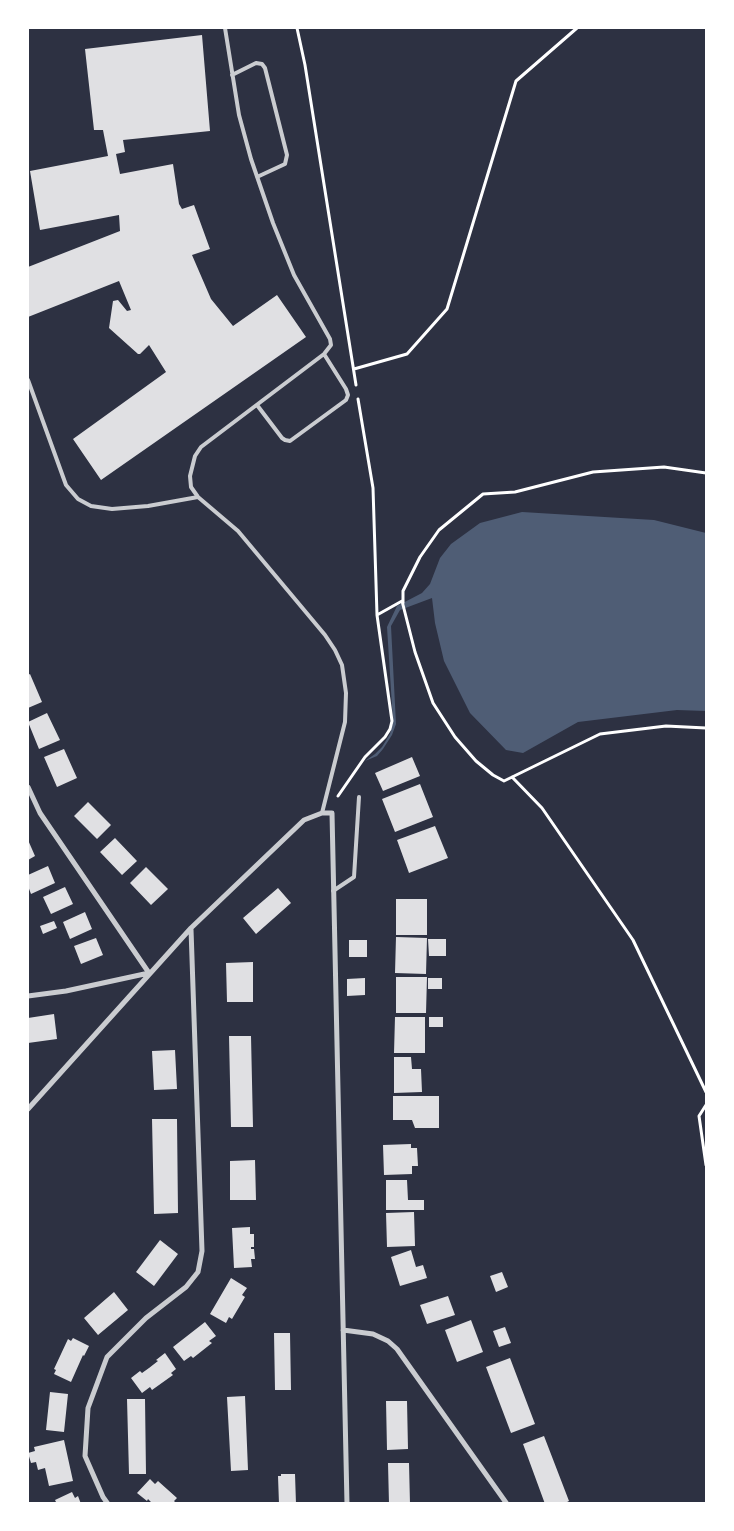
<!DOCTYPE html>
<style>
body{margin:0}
#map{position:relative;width:734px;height:1531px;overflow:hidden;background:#2d3142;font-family:Jost,sans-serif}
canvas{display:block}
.frame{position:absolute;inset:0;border:29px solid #fff;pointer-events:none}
</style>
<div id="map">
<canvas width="734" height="1531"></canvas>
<div class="frame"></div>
</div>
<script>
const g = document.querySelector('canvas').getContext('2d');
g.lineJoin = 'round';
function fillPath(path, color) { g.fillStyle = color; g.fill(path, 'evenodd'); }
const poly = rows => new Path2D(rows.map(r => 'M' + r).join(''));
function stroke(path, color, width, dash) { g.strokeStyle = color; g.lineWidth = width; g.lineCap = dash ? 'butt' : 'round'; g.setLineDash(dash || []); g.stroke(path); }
fillPath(poly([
 [522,512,654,520,706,533,706,711,677,710,578,722,523,753,506,750,470,713,444,661,435,623,432,598,400,610,391,626,396,724,392,735,383,749,377,756,365,761,375,754,382,747,390,734,393,722,387,627,397,606,422,593,430,584,440,558,451,544,480,523]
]), '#4f5d75');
fillPath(poly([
 [202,35,210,131,123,140,125,152,116,154,120,174,173,164,179,204,182,209,194,205,210,249,192,255,211,299,233,326,277,295,306,337,101,480,73,439,166,372,149,345,140,354,138,354,109,328,113,301,118,300,127,311,131,310,119,281,28,317,28,267,120,231,119,215,40,230,30,171,108,156,103,130,94,130,85,49],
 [30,674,42,702,28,708,28,675],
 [47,713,60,740,39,749,28,722],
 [64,749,77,778,57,787,44,757],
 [412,757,420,776,383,791,375,773],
 [420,784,433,817,395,832,382,799],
 [88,802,111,825,97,839,74,816],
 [435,826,448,858,409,873,397,840],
 [115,838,137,861,122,875,100,852],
 [28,840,35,856,28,860],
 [48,866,55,883,31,894,28,886,28,875],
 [146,867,168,889,151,905,130,883],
 [65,887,73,904,51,914,43,897],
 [278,888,291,903,256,934,243,918],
 [396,899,427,899,427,935,396,935],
 [85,912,92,929,70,939,63,922],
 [54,921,57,928,43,934,40,926],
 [396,937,427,938,426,974,395,973],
 [96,938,103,955,81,964,74,946],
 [428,939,446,939,446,956,429,956],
 [349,940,367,940,367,957,349,957],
 [253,962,253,1002,227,1002,226,963],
 [396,977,427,977,426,1013,396,1013],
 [365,978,365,995,347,996,347,979],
 [428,978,442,978,442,989,428,989],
 [54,1014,57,1039,28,1043,28,1018],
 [395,1017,425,1017,425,1053,394,1053],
 [429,1017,443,1017,443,1027,429,1027],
 [229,1036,251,1036,253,1127,231,1127],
 [175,1050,177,1089,154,1090,152,1051],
 [394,1057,411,1057,412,1069,421,1069,422,1092,394,1093],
 [393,1096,439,1096,439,1128,415,1128,412,1120,393,1120],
 [152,1119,177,1119,178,1213,154,1214],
 [411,1144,411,1148,417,1148,418,1166,412,1166,412,1174,384,1175,383,1145],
 [255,1160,256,1200,230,1200,230,1161],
 [386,1180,407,1180,408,1200,424,1200,424,1210,386,1210],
 [414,1212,415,1246,387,1247,386,1213],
 [250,1227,250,1234,254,1234,254,1247,251,1247,251,1249,254,1249,255,1259,251,1259,252,1267,234,1268,232,1228],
 [160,1240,178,1254,154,1286,136,1272],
 [411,1250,416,1267,423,1265,427,1278,400,1286,391,1257],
 [502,1272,508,1287,496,1292,490,1276],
 [231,1278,247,1288,242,1295,245,1297,232,1319,229,1317,226,1323,210,1314],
 [114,1292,128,1310,98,1335,84,1318],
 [448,1296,455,1315,427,1324,420,1305],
 [471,1320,483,1352,457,1362,445,1330],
 [205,1322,216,1336,209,1341,212,1343,193,1358,191,1356,184,1361,173,1347],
 [505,1327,511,1343,499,1347,493,1331],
 [274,1333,290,1333,291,1390,275,1390],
 [73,1338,89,1346,84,1356,83,1355,71,1382,54,1374,56,1370,54,1369,68,1339,71,1341],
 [165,1353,176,1369,171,1373,173,1375,152,1390,150,1387,142,1393,131,1378,140,1371,142,1373,149,1368,158,1361,156,1360],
 [510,1358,535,1424,511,1433,486,1367],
 [50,1392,68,1394,64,1432,46,1430],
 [245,1396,248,1470,231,1471,227,1397],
 [127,1399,145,1399,146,1474,129,1474],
 [386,1401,407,1401,408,1449,387,1450],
 [544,1436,569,1501,563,1504,545,1504,523,1444],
 [64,1440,73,1481,49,1486,45,1468,38,1470,36,1462,31,1463,28,1453,35,1451,34,1447],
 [388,1463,409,1463,410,1504,389,1504],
 [281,1474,295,1474,296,1504,279,1504,278,1476,281,1476],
 [150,1479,155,1484,158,1481,177,1498,174,1501,177,1504,153,1504,148,1499,147,1501,137,1493],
 [72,1492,75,1498,78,1496,81,1504,57,1504,55,1500]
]), '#e0e0e3');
stroke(poly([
 [297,28,305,65,356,385],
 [354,369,407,354,447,309,516,81,577,28],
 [403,603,403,591,420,557,439,530,483,494,515,492,593,472,664,467,706,473],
 [377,615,402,601,415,652,433,703,455,737,476,761,493,775,504,781,600,734,666,726,706,728],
 [512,777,542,808,633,940,706,1092],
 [338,796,365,757,385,737,390,729,392,721,377,615,373,488,358,399],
 [706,1105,699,1116,706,1165]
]), '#fff', 3);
stroke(poly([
 [225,28,239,115,251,159,273,223,294,275,330,339,331,345,324,354,201,447,195,456,190,476,191,487,198,497,238,531,325,635,335,650,342,665,346,693,345,722,322,813],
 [232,75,256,63,262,64,265,68,287,155,285,164,257,177],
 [28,380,66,485,78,499,91,506,112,509,148,506,198,497],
 [257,405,282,438,285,440,290,441,346,400,348,395,346,389,324,354],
 [333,891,354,877,359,797]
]), '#caccd0', 4);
stroke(poly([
 [28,787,40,813,149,973,66,991,28,996],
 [28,1109,191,928,304,820,322,813,332,813,347,1504],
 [343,1330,373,1334,388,1341,397,1349,507,1504],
 [108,1504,103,1497,85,1456,88,1408,107,1357,146,1318,186,1287,198,1272,202,1251,191,929]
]), '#caccd0', 5);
</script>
